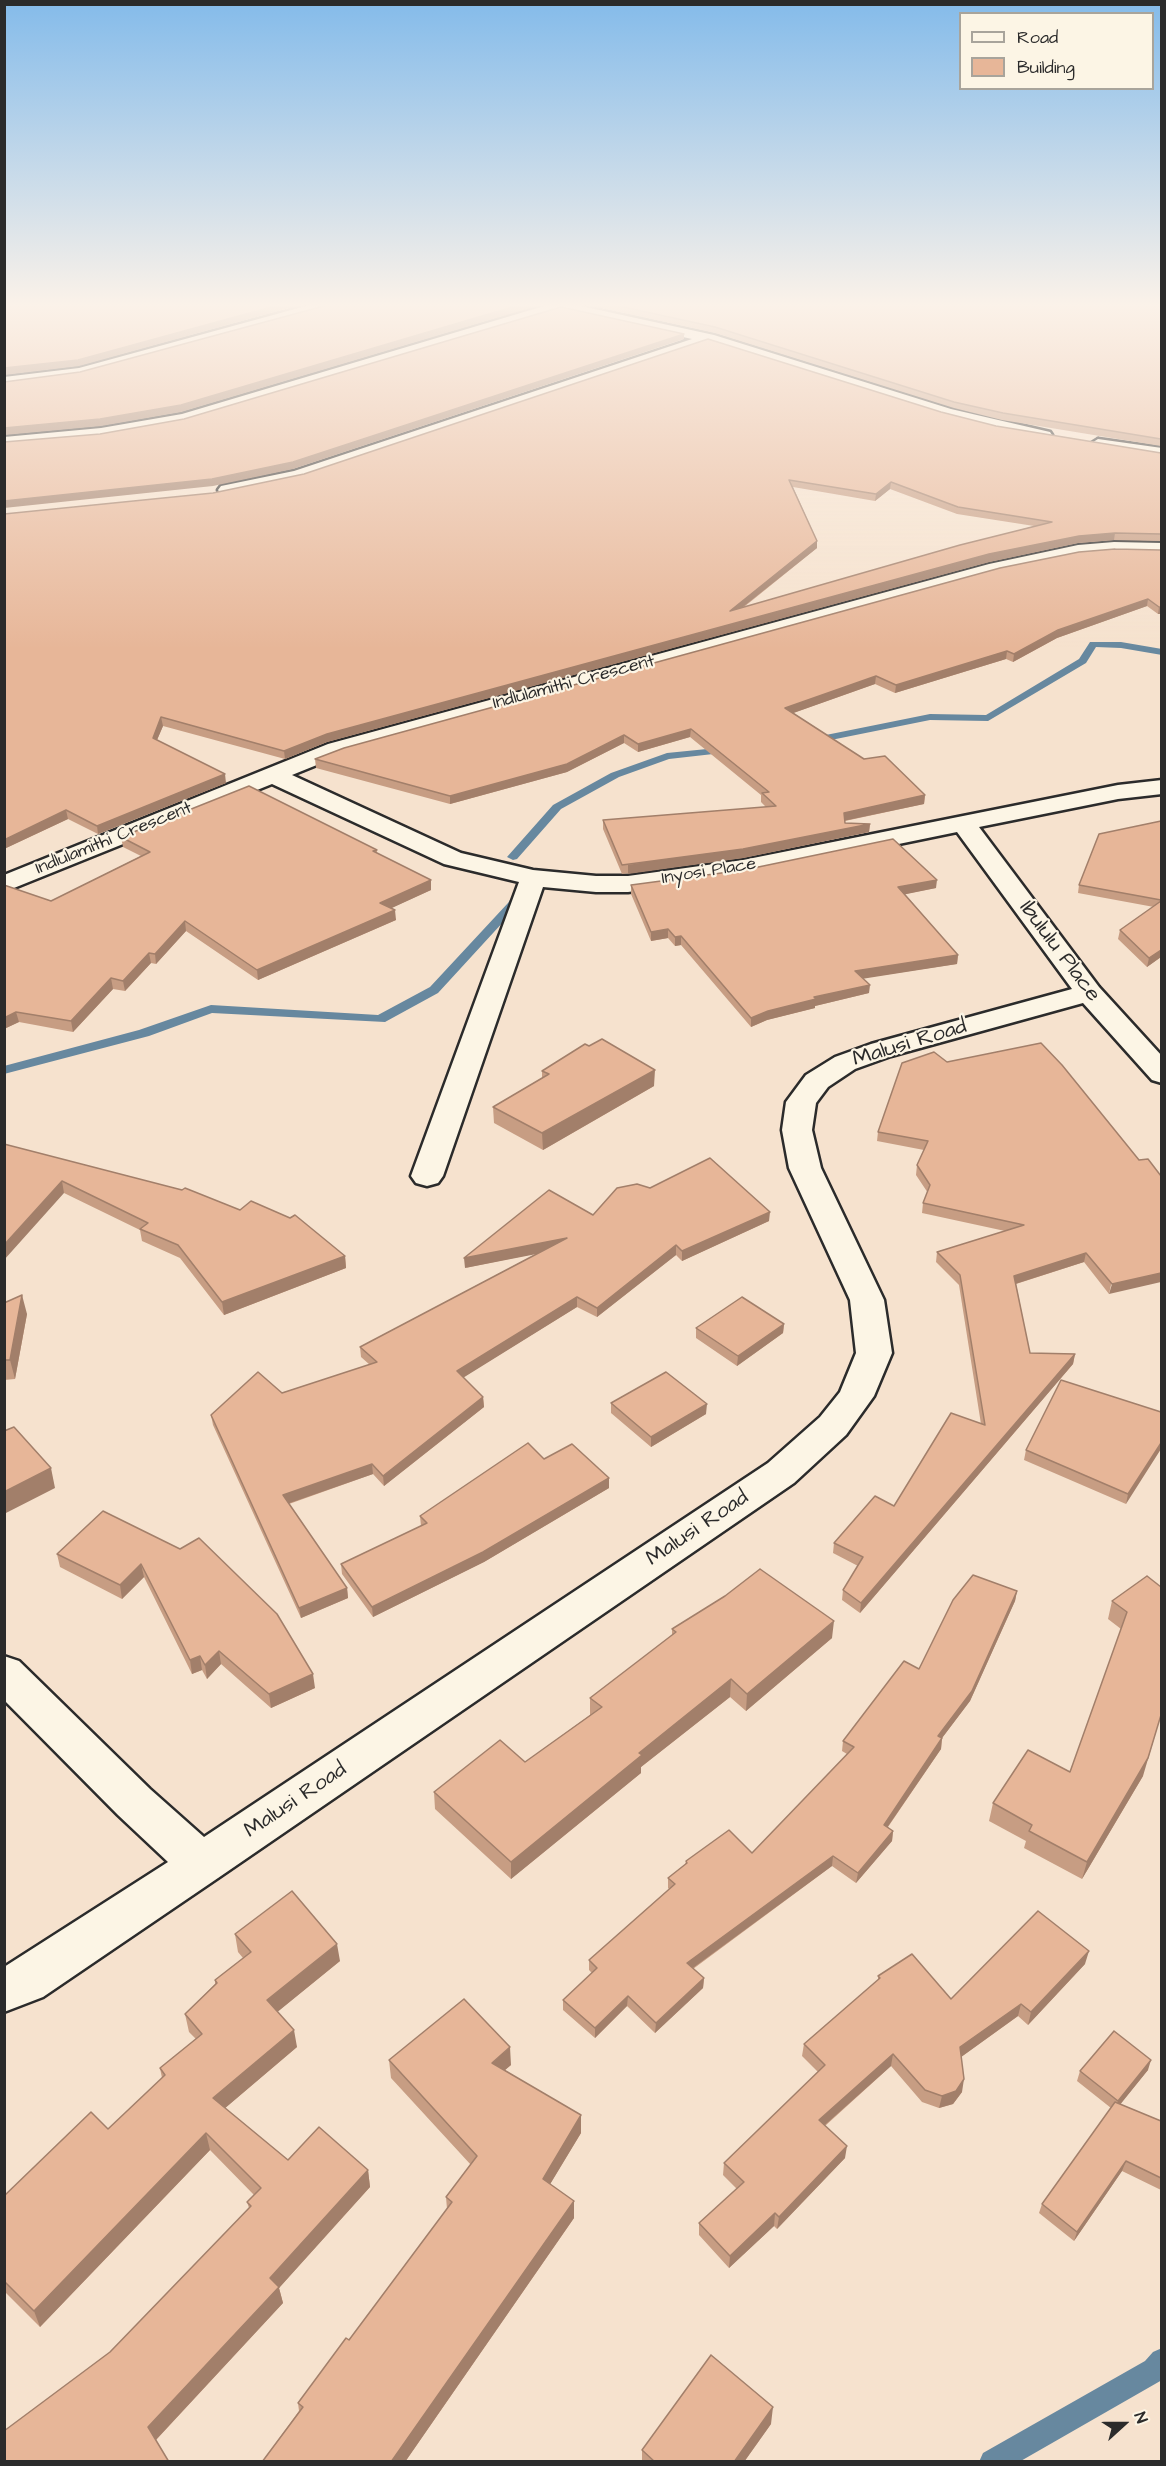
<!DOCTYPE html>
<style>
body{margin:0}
#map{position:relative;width:1166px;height:2466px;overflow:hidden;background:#f6e2ce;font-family:"Architects Daughter",sans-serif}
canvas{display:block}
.frame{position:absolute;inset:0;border:6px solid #2b2b2b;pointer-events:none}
.legend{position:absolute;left:959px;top:12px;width:195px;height:78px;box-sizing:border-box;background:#fcf5e5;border:2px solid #a8a49b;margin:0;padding:8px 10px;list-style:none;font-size:18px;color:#2b2b2b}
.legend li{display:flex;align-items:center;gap:12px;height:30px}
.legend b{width:30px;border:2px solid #a8a49b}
.north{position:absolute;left:1094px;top:2394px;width:60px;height:60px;-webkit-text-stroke:4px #fcf5e5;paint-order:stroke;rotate:69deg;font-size:16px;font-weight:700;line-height:24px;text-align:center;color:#2b2b2b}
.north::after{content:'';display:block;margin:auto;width:21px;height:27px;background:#2b2b2b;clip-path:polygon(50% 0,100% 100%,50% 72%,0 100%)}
</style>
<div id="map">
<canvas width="1166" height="2466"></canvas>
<div class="frame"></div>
<ul class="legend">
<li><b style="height:8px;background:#fcf5e5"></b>Road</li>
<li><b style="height:16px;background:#e7b698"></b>Building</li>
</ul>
<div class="north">N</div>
</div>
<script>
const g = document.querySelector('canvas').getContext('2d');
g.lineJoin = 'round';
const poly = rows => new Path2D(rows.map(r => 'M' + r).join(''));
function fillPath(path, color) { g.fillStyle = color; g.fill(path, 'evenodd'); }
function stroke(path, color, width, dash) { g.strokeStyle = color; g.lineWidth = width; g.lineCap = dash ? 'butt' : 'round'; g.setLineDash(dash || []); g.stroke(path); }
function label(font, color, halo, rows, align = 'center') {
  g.font = font + ' "Architects Daughter",sans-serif'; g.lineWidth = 4.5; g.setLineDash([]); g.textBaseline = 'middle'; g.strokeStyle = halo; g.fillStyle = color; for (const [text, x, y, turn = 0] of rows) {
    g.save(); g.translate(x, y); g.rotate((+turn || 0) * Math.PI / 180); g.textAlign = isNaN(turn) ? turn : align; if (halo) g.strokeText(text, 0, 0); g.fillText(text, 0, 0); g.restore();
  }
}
fillPath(poly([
 [1090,642,1121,642,1162,649,1162,655,1121,648,1096,647,1086,663,988,721,930,720,811,744,806,741,811,738,930,714,986,715,1079,659,1090,642],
 [727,747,731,748,731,752,669,759,619,777,561,809,517,859,513,860,507,857,553,805,611,773,667,753,727,747],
 [520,889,526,893,516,908,438,993,385,1022,212,1013,149,1036,4,1074,4,1066,139,1030,211,1005,378,1015,430,987,508,903,516,891,520,889],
 [1162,2348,1162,2380,1019,2462,979,2462,983,2453,1145,2361,1153,2352,1162,2348]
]), '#67889f');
const minor = poly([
 [317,303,339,303,338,306,80,376,4,386,4,377,79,368,317,303],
 [542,303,567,303,714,335,951,409,1050,432,1052,435,1044,440,941,416,708,343,304,479,227,495,221,494,218,490,221,486,294,471,692,339,561,310,184,423,101,438,4,447,4,437,101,428,182,414,544,306,542,303],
 [1098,439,1162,448,1162,458,1092,447,1090,444,1098,439],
 [1114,542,1162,543,1162,555,1114,554,1078,557,999,573,344,754,292,775,461,853,533,870,596,876,628,876,743,860,1118,785,1162,780,1162,794,1118,799,979,827,1099,987,1162,1056,1162,1083,1152,1080,1083,1003,891,1056,855,1069,828,1087,816,1103,812,1130,821,1168,884,1300,892,1353,874,1396,846,1435,794,1483,218,1878,43,1997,4,2012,4,1967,168,1862,118,1815,4,1700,4,1656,19,1661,150,1789,204,1837,768,1463,820,1417,840,1392,856,1353,850,1300,789,1168,782,1130,786,1102,806,1075,835,1057,871,1044,1072,989,957,832,743,876,628,892,596,892,543,887,443,1176,438,1183,427,1186,416,1183,411,1176,519,882,444,864,272,784,4,892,4,875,328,744,989,564,1078,545,1114,542]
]);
stroke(minor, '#2b2b2b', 5);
fillPath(minor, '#fcf5e5');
fillPath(poly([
 [579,303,1161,303,1161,446,1002,420,954,408,715,333],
 [941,412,996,426,1161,453,1161,541,1114,540,1078,543,989,562,327,742,285,759,163,726,157,740,226,783,98,834,68,819,4,849,213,493],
 [793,487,875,501,890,489,957,514,1034,526,744,607,817,548,817,541],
 [1161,550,1161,614,1158,614,1147,606,1057,638,1013,662,1006,659,895,693,875,684,793,713,864,759,925,795,924,804,845,821,845,823,870,824,869,832,743,858,622,874,603,829,603,820,766,807,761,802,761,795,690,737,638,752,624,743,567,772,450,804,316,768,315,759],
 [1161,821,1161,957,1147,967,1118,939,1120,930,1154,907,1078,893,1079,885],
 [121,837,377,850,377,853,431,880,431,890,391,908,396,920,258,980,186,931,156,964,151,963,125,991,113,989,73,1032,19,1022,4,1029,51,901,141,856,123,847],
 [631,885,936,888,905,894,958,955,957,964,863,978,869,993,815,1006,815,1008,767,1020,751,1027,681,945,675,946,668,938,651,941,631,894],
 [947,1062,1139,1160,1109,1294,1084,1262,1016,1284,1030,1353,1075,1354,1073,1364,860,1613,842,1600,843,1590,858,1566,833,1553,834,1543,894,1506,981,1424,959,1285,936,1262,937,1252,1005,1231,922,1213,923,1203,928,1193,916,1175,917,1165,924,1150,877,1141,878,1132],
 [542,1071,654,1086,543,1150,494,1123,493,1107,542,1078],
 [4,1144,345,1256,346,1268,224,1315,180,1258,142,1241,140,1230,64,1193],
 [593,1215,769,1221,682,1261,676,1255,597,1317,577,1307,463,1377,483,1397,484,1407,384,1486,373,1474,289,1504,347,1588,348,1598,301,1618,213,1425,211,1415,370,1365,361,1357,360,1347,538,1253,465,1268],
 [4,1303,27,1314,15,1379,4,1380],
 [784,1324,783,1333,737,1366,696,1338,696,1328],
 [611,1403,706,1414,651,1447,611,1413],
 [1161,1412,1126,1504,1024,1460,1026,1450],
 [544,1459,609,1488,484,1562,373,1617,342,1574,341,1564,421,1526,420,1516],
 [103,1511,315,1688,271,1708,221,1664,207,1679,202,1670,192,1674,144,1577,122,1599,60,1567,57,1554],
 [1147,1576,1143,1776,1082,1879,1024,1848,1026,1841,989,1821,993,1803,1070,1772,1121,1629,1108,1619,1112,1601],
 [1017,1591,1015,1601,970,1701,942,1738,941,1749,888,1827,893,1831,892,1841,856,1883,832,1866,693,1969,704,1978,703,1988,655,2033,627,2006,595,2038,563,2010,563,2000,592,1973,589,1970,589,1960,669,1889,668,1888,668,1878,685,1865,686,1861,752,1853,847,1754,842,1751,843,1741,919,1669],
 [672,1629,832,1638,746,1711,730,1697,641,1767,641,1773,511,1879,435,1809,434,1792,525,1762,590,1715,590,1698,672,1636],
 [235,1934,340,1961,277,2012,297,2047,225,2108,288,2160,368,2170,370,2187,279,2288,283,2303,156,2440,4,2462,249,2208,247,2202,254,2195,210,2150,40,2327,4,2291,4,2196,108,2129,162,2078,160,2068,196,2039,189,2032,185,2014,215,1984,215,1980,243,1958,238,1952],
 [1085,1964,1028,2025,1018,2016,961,2057,962,2092,953,2104,939,2108,922,2102,891,2066,825,2126,845,2158,777,2229,774,2226,729,2268,699,2235,699,2223,737,2189,723,2175,724,2163,818,2072,802,2056,804,2044,878,1980,878,1976,951,1999],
 [389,2060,511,2065,505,2070,581,2133,550,2184,574,2218,405,2462,262,2462,299,2411,298,2403,349,2340,447,2209,446,2197,471,2165,391,2078],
 [1148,2070,1120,2104,1161,2121,1161,2190,1122,2171,1074,2241,1039,2213,1042,2204,1111,2108,1077,2081,1080,2071],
 [771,2424,744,2462,642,2462,642,2450]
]), '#c79d83');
fillPath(poly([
 [286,303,307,303,79,366,4,375,4,368],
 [526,303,541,303,540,305,181,412,101,426,4,435,4,428],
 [684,334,684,339,293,469,213,486,4,508,4,501],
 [891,482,890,489,875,501,876,494],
 [1115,533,1114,540,1078,543,989,562,327,742,285,759,284,751,327,734,989,554,1079,536],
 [817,541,817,548,729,618,730,611],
 [1148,599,1147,606,1057,638,1013,662,1014,654,1058,630],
 [1159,607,1161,607,1161,614,1158,614],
 [1007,651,1006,659,895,693,896,685],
 [876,676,875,684,785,716,785,708],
 [161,717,163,726,154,747,153,738],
 [691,729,690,737,638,752,638,744],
 [624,735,624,743,567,772,450,804,450,796],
 [225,774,226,783,98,834,97,826],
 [925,795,924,804,843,821,844,813],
 [66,810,68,819,4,849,4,840],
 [870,824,869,832,743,858,628,874,628,865],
 [431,880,431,890,381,913,380,903],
 [937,880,936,888,897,896,898,887],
 [395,910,396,920,258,980,257,970],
 [185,921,186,931,156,964,155,954],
 [668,929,668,938,651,941,651,932],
 [681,936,681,945,675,946,675,937],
 [1161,950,1161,957,1147,967,1149,958],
 [149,953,151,963,125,991,123,981],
 [958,955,957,964,855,980,855,971],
 [111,978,113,989,73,1032,71,1021],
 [870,985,869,993,815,1006,815,1008,767,1020,751,1027,751,1018,768,1011,814,997],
 [16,1012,19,1022,4,1029,4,1018],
 [655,1070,654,1086,543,1150,542,1133],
 [62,1181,64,1193,4,1260,4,1245],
 [770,1212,769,1221,682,1261,682,1251],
 [567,1238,567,1248,465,1268,464,1258],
 [676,1245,676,1255,597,1317,597,1308],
 [1086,1253,1084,1262,1012,1285,1014,1276],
 [345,1256,346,1268,224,1315,222,1302],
 [1161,1273,1161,1282,1109,1294,1112,1284],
 [22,1295,27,1314,15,1379,10,1360],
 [577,1297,577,1307,458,1381,457,1371],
 [784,1324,783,1333,737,1366,738,1356],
 [1075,1354,1073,1364,860,1613,861,1603],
 [483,1397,484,1407,384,1486,383,1476],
 [707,1404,706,1414,651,1447,651,1437],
 [1161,1443,1161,1449,1126,1504,1128,1494],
 [372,1464,373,1474,284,1505,283,1495],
 [51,1468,55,1488,4,1514,4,1492],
 [609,1478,609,1488,484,1562,373,1617,372,1607],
 [141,1564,144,1577,122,1599,120,1585],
 [347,1588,348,1598,301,1618,299,1608],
 [1017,1591,1015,1601,970,1701,936,1746,938,1736],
 [834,1621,832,1638,746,1711,747,1694],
 [219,1651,221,1664,207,1679,205,1665],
 [200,1656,202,1670,192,1674,190,1660],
 [313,1674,315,1688,271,1708,269,1694],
 [731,1679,730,1697,641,1767,641,1773,511,1879,511,1862,639,1753],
 [1161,1715,1143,1776,1082,1879,1087,1862],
 [942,1738,941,1749,882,1835,884,1825],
 [893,1831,892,1841,856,1883,858,1873],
 [833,1856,832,1866,686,1973,687,1963],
 [337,1944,340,1961,270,2018,267,2000],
 [1089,1951,1085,1964,1028,2025,1031,2012],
 [704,1978,703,1988,655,2033,656,2023],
 [628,1996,627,2006,595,2038,595,2028],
 [1021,2004,1018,2016,957,2060,960,2047],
 [294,2030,297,2047,217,2115,213,2098],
 [510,2047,511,2065,493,2080,492,2063],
 [893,2054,891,2066,817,2132,819,2120],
 [1151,2060,1148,2070,1115,2111,1118,2101],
 [964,2079,962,2092,953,2104,939,2108,942,2096],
 [581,2115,581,2133,543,2196,543,2179],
 [206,2133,210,2150,40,2327,34,2311],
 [847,2146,845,2158,777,2229,779,2217],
 [1126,2161,1122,2171,1074,2241,1077,2232],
 [368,2170,370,2187,279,2288,283,2303,153,2443,148,2427,270,2278],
 [574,2201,574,2218,405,2462,391,2462],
 [775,2213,774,2226,729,2268,730,2256],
 [773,2407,771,2424,744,2462,734,2462]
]), '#a27f6a');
const building = poly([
 [4,303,286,303,78,360,4,368,4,303],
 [335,303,526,303,181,405,100,419,4,428,4,382,80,372,335,303],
 [605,303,1161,303,1161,439,1003,413,954,402,715,327,605,303],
 [561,307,684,334,293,462,212,479,4,501,4,442,100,434,184,419,561,307],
 [708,339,941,412,996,426,1161,453,1161,534,1115,533,1079,536,989,554,327,734,284,751,161,717,153,738,225,774,97,826,66,810,4,840,4,514,213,493,304,474,708,339],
 [789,480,876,494,891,482,958,507,1052,522,960,545,730,611,817,541,789,480],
 [1115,549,1161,550,1161,607,1159,607,1148,599,1058,630,1014,654,1007,651,896,685,876,676,785,708,864,759,885,756,925,795,844,813,845,823,870,824,743,849,622,865,603,820,776,806,762,793,769,792,691,729,638,744,624,735,567,764,450,796,315,759,344,748,1000,568,1079,552,1115,549],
 [249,786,377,850,373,851,431,880,380,903,395,910,257,970,185,921,155,954,149,953,123,981,111,978,71,1021,16,1012,4,1018,4,885,51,901,150,852,121,837,249,786],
 [1161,821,1161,900,1079,885,1099,834,1161,821],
 [893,839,937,880,898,887,958,955,855,971,870,985,814,997,816,999,768,1011,751,1018,681,936,675,937,668,929,651,932,631,885,744,870,893,839],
 [1161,901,1161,950,1149,958,1120,930,1161,901],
 [602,1039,655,1070,542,1133,493,1107,549,1074,542,1071,585,1044,589,1046,602,1039],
 [1041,1043,1062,1065,1139,1160,1148,1159,1161,1176,1161,1273,1112,1284,1086,1253,1014,1276,1030,1353,1075,1354,861,1603,843,1590,863,1557,834,1543,875,1496,894,1506,951,1413,985,1425,960,1275,937,1252,1024,1225,923,1203,930,1185,917,1165,928,1141,878,1132,902,1063,934,1052,947,1062,1041,1043],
 [4,1144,182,1190,185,1188,240,1210,251,1201,290,1218,295,1215,345,1256,222,1302,178,1245,140,1229,148,1223,62,1181,4,1245,4,1144],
 [710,1158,770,1212,682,1251,676,1245,597,1308,577,1297,457,1371,483,1397,383,1476,372,1464,283,1495,347,1588,299,1608,211,1415,258,1372,282,1393,377,1362,360,1347,567,1238,464,1258,549,1190,593,1215,617,1188,637,1184,650,1188,710,1158],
 [22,1295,10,1360,4,1360,4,1303,22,1295],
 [742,1297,784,1324,738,1356,696,1328,742,1297],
 [666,1372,707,1404,651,1437,611,1403,666,1372],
 [1061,1380,1161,1412,1161,1443,1128,1494,1026,1450,1061,1380],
 [14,1427,51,1468,4,1492,4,1431,14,1427],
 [528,1443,544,1459,572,1444,609,1478,483,1552,372,1607,341,1564,427,1523,420,1516,528,1443],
 [103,1511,180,1549,199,1538,277,1614,313,1674,269,1694,219,1651,205,1665,200,1656,190,1660,141,1564,120,1585,57,1554,103,1511],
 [760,1569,834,1621,747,1694,731,1679,639,1753,642,1755,511,1862,434,1792,500,1740,525,1762,602,1707,590,1698,676,1632,672,1629,725,1596,760,1569],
 [973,1575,1017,1591,972,1691,938,1736,942,1738,884,1825,893,1831,858,1873,833,1856,687,1963,704,1978,656,2023,628,1996,595,2028,563,2000,597,1968,589,1960,675,1884,668,1878,687,1863,686,1861,729,1830,752,1853,854,1747,843,1741,904,1661,919,1669,953,1600,973,1575],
 [1147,1576,1161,1587,1161,1715,1148,1758,1087,1862,1029,1831,1032,1825,993,1803,1028,1750,1070,1772,1127,1612,1112,1601,1147,1576],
 [292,1891,337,1944,267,2000,294,2030,213,2098,288,2160,319,2127,368,2170,270,2278,279,2287,148,2427,169,2462,4,2462,4,2431,110,2352,251,2206,247,2202,261,2188,206,2133,34,2311,4,2281,4,2196,91,2112,108,2129,165,2075,160,2068,202,2034,185,2014,217,1983,215,1980,251,1952,235,1934,292,1891],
 [1038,1911,1089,1951,1031,2012,1021,2004,960,2047,964,2079,956,2091,942,2096,925,2090,893,2054,819,2120,847,2146,779,2217,775,2213,730,2256,699,2223,744,2182,724,2163,825,2065,804,2044,880,1978,878,1976,912,1954,951,1999,1038,1911],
 [464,1999,510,2047,492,2063,581,2115,543,2179,574,2201,391,2462,262,2462,303,2407,298,2403,346,2338,349,2340,452,2202,446,2197,477,2156,389,2060,464,1999],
 [1114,2031,1151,2060,1118,2101,1080,2071,1114,2031],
 [1115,2102,1161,2121,1161,2178,1126,2161,1077,2232,1042,2204,1115,2102],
 [711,2355,773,2407,734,2462,655,2462,642,2450,711,2355]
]);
fillPath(building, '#e7b698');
stroke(building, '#a27f6a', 1.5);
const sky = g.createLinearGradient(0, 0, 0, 649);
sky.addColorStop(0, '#84bbea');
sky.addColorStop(0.47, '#fbf2e9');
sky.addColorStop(1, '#fbf2e900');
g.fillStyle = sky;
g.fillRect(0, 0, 1166, 649);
label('18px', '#2b2b2b', '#fcf5e5', [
 ["Indlulamithi Crescent",574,683,-15],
 ["Indlulamithi Crescent",114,839,-22],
 ["Inyosi Place",709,872,-9]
]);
label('22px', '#2b2b2b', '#fcf5e5', [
 ["Ibululu Place",1059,952,53],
 ["Malusi Road",910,1044,-17],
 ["Malusi Road",698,1529,-34],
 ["Malusi Road",296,1801,-34]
]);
</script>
